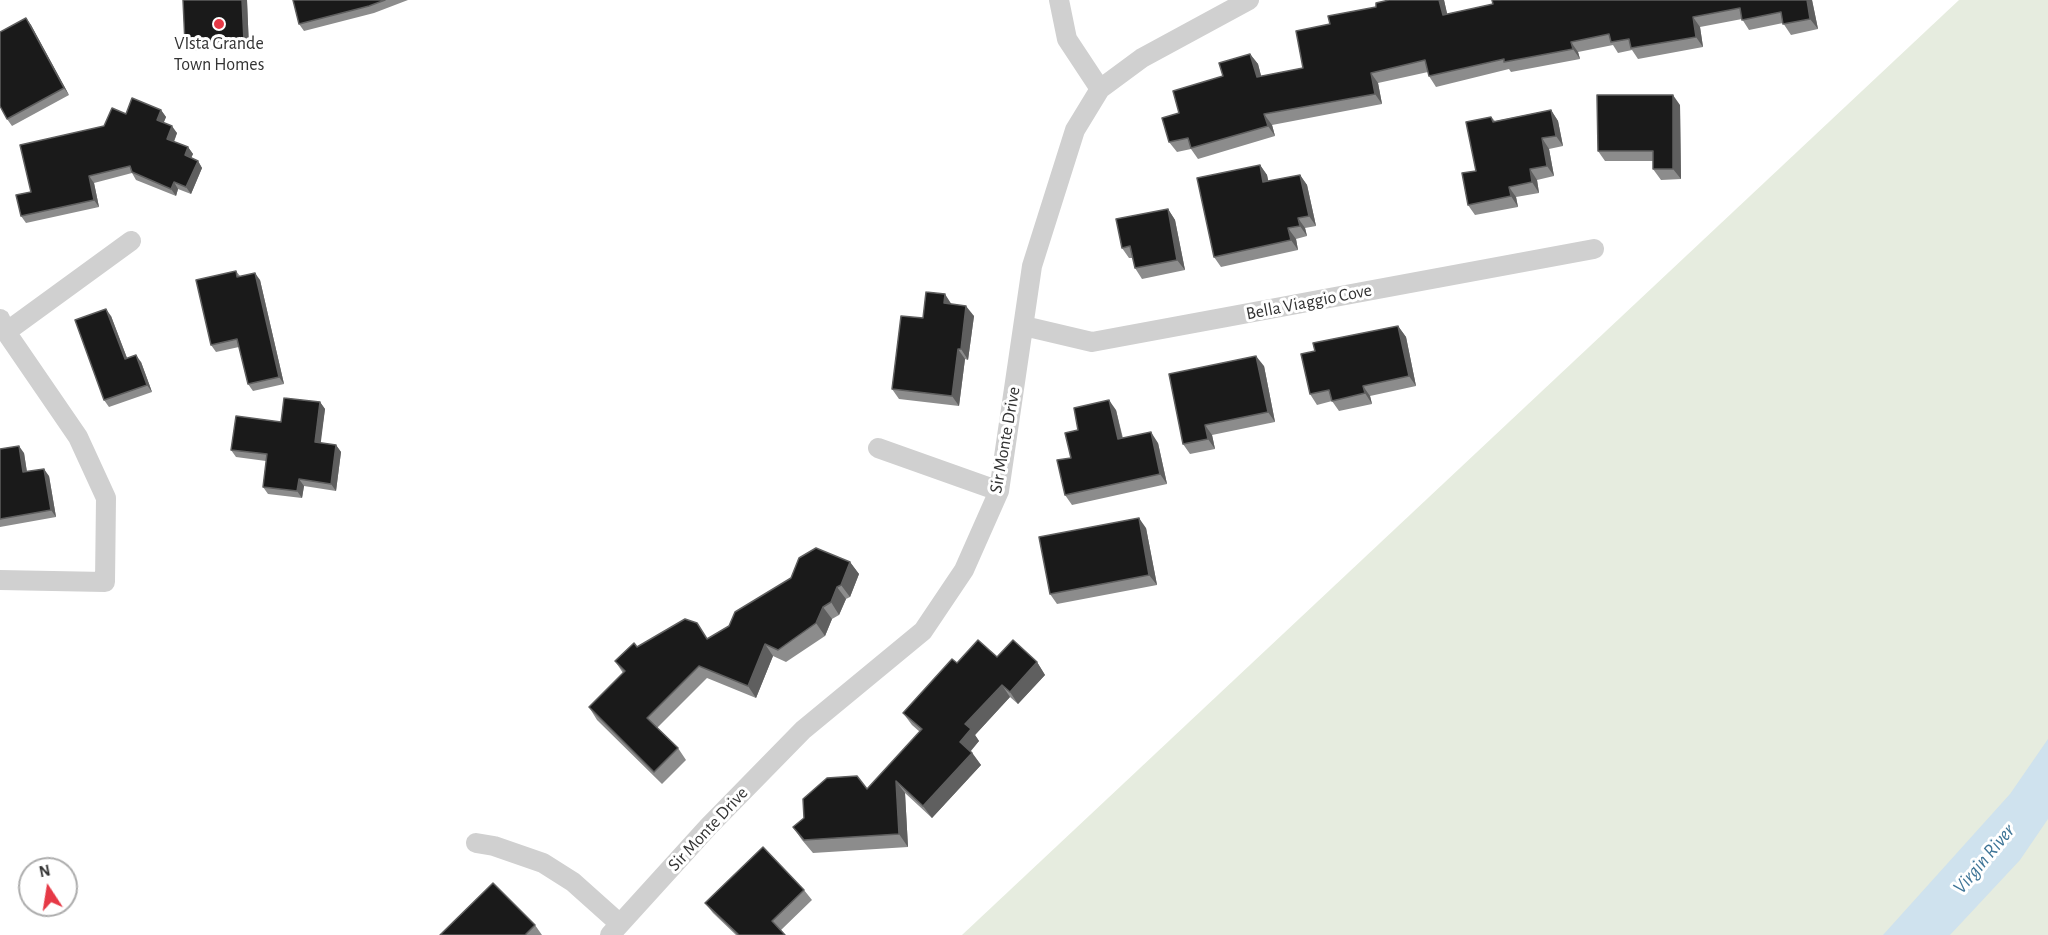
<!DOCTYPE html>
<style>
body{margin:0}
#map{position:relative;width:2048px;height:935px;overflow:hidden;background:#fff;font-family:"Alegreya Sans",sans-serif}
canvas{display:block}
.north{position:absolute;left:18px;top:857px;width:60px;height:60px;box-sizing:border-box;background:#fff;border:2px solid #adadad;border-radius:50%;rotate:348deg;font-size:16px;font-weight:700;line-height:24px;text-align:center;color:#333}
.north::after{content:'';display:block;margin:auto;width:21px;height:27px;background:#e63946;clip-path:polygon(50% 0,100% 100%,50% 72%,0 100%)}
</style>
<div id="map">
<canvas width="2048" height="935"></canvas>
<div class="north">N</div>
</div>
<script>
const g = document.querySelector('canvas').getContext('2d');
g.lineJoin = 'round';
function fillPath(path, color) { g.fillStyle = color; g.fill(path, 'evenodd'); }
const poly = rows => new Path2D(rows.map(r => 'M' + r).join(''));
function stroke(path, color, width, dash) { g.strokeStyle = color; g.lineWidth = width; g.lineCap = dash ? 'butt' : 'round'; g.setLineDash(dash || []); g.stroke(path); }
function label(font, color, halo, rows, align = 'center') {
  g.font = font + ' "Alegreya Sans",sans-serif'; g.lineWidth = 6; g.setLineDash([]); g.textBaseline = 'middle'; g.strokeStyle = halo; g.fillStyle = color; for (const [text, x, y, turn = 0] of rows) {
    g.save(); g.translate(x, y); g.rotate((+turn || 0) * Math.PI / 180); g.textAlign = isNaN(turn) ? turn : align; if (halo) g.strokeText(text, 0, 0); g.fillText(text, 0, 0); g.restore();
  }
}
fillPath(poly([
 [1959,0,2048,0,2048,935,962,935]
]), '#e6ecdf');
fillPath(poly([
 [2048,739,2048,819,2020,860,1950,935,1883,935,2010,794]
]), '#cfe2ee');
stroke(poly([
 [1059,0,1067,39,1100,89],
 [0,319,6,332,78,437,106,498,105,582,0,580],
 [1024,326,1092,342,1594,249],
 [6,332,131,241],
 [878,448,999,491],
 [476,843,494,846,543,863,573,882,620,924],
 [610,935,709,826,803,730,923,631,964,570,999,491,1032,266,1075,130,1100,89,1142,58,1249,0]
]), '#d0d0d0', 20);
fillPath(poly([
 [183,0,247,0,249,48,190,51,185,44],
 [293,0,408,0,374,13,304,31,299,24],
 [1444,0,1447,14,1493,4,1492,0,1812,0,1818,29,1791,35,1783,23,1749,30,1742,19,1700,27,1703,47,1638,59,1632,50,1618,53,1613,45,1578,52,1580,59,1511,72,1509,69,1436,87,1429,76,1428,72,1378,83,1382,104,1272,125,1275,136,1198,159,1191,149,1177,152,1169,142,1179,113,1250,54,1258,64,1261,76,1303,68,1330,24],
 [26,18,31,25,69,95,12,126,7,119],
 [1680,105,1681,179,1661,180,1653,169,1653,161,1605,161,1598,151],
 [161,110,166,117,163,123,177,133,174,142,188,147,193,154,191,158,198,161,202,168,191,194,178,189,176,196,136,180,132,173,94,183,99,207,26,223,21,216,31,192,104,126,126,114],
 [1551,110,1558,121,1563,146,1549,149,1554,176,1537,180,1539,193,1516,197,1518,207,1475,215,1468,205,1476,171,1491,117,1495,121],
 [1260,165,1267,175,1268,181,1300,175,1307,185,1316,226,1305,228,1307,236,1296,239,1298,250,1221,267,1214,257],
 [1168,209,1175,220,1185,270,1142,279,1135,268,1133,258,1129,258,1122,248],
 [236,271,240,276,260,280,284,384,253,391,248,384,239,347,216,352,211,345],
 [952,304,974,316,968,360,965,359,959,406,899,399,892,389,923,318],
 [111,316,127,358,141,362,152,392,109,407,104,400],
 [1398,326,1406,337,1416,386,1370,396,1372,404,1339,411,1332,401,1317,405,1310,394,1315,351],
 [1264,366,1275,422,1212,435,1215,449,1190,454,1183,444],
 [320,402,325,409,320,443,336,445,341,452,336,491,304,486,302,498,268,494,263,487,266,461,236,457,231,450,281,422],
 [1116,410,1123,438,1158,443,1167,484,1072,505,1065,495,1078,430],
 [0,449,24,453,27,472,49,476,56,517,0,527],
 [1146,528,1157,585,1057,604,1050,594],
 [850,562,859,574,850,597,846,599,839,615,832,619,825,636,786,662,773,656,756,698,707,678,657,728,678,748,686,760,662,784,597,720,589,707,623,673,615,661,637,647,707,639,729,626,791,578],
 [997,657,1037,662,1045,675,1018,704,1010,697,975,735,979,741,971,751,981,765,932,818,905,793,908,847,813,853,802,840,793,827,867,789,920,732,912,725,903,713,957,663],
 [804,890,812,900,781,930,785,935,736,935,713,913,705,903],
 [535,925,542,935,440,935]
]), '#8c8c8c');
fillPath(poly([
 [242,0,247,0,249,48,244,41],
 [1439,0,1444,0,1450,26,1443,15],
 [1807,0,1812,0,1818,29,1810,19],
 [1693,17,1700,27,1703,47,1696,37],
 [26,18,31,25,69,95,64,88],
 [1571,42,1578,52,1580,59,1573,49],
 [1250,54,1258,64,1264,87,1257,77],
 [1371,73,1378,83,1382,104,1375,94],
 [1673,95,1680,105,1681,179,1673,169],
 [161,110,166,117,162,127,157,120],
 [1551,110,1558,121,1563,146,1556,136],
 [1264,114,1272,125,1275,136,1268,126],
 [172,126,177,133,172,146,167,139],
 [1542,138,1549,149,1554,176,1547,166],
 [188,147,193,154,189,162,185,155],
 [198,161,202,168,191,194,186,187],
 [1260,165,1267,175,1271,193,1263,182],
 [1530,169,1537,180,1539,193,1532,182],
 [1300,175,1307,185,1316,226,1309,216],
 [89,176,94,183,99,207,94,200],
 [174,182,178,189,176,196,171,189],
 [1509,187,1516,197,1518,207,1511,196],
 [1168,209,1175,220,1185,270,1177,260],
 [1298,218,1305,228,1307,236,1300,226],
 [1288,228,1296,239,1298,250,1291,240],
 [255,273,260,280,284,384,279,377],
 [945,294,952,305,944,303],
 [966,306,974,316,968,360,961,349],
 [106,309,111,316,130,366,125,359],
 [1398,326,1406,337,1416,386,1409,376],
 [958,349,965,359,959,406,952,396],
 [136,355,141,362,152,392,147,385],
 [1256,356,1264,366,1275,422,1268,412],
 [1363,386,1370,396,1372,404,1365,393],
 [1109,400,1116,410,1125,450,1118,439],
 [320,402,325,409,320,449,315,442],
 [1205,425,1212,435,1215,449,1208,439],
 [1151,432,1158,443,1167,484,1160,474],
 [336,445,341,452,336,491,331,484],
 [19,446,24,453,28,479,23,472],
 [44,469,49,476,56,517,51,510],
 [299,479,304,486,302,498,297,491],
 [1139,518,1146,528,1157,585,1149,575],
 [850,562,859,574,850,597,841,585],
 [837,587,846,599,839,615,831,602],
 [823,607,832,619,825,636,816,623],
 [765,644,773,656,756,698,748,686],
 [1037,662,1045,675,1018,704,1010,692],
 [1002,685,1010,697,975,735,979,741,968,754,960,742,965,724],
 [972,753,981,765,932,818,923,806],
 [896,781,905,793,908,847,899,834]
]), '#5f5f5f');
const building = poly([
 [183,0,242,0,244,41,185,44,183,0],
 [293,0,385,0,369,6,299,24,293,0],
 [1389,0,1439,0,1443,15,1493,4,1492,0,1807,0,1810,19,1783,24,1781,12,1742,20,1740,8,1693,17,1696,37,1631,48,1629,39,1611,42,1609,34,1571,42,1573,49,1504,62,1504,59,1429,76,1425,60,1371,73,1375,94,1264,114,1268,126,1191,148,1188,138,1169,142,1162,118,1179,113,1173,91,1223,76,1219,63,1250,54,1257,77,1303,68,1296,31,1330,24,1328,16,1376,7,1376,3,1389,0],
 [26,18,64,88,7,119,0,106,0,32,26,18],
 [1597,95,1673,95,1673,169,1653,169,1653,151,1598,151,1597,95],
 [132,98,161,110,157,120,172,126,167,139,188,147,185,155,198,161,186,187,174,182,171,189,132,172,130,166,89,176,94,200,21,216,16,195,31,192,20,145,104,126,112,108,126,114,132,98],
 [1551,110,1556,136,1542,138,1547,166,1530,169,1532,182,1509,187,1511,196,1468,205,1462,173,1476,171,1466,122,1491,117,1493,122,1551,110],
 [1260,165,1263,182,1300,175,1309,216,1298,218,1300,226,1288,228,1291,240,1214,257,1197,178,1260,165],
 [1168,209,1177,260,1135,268,1130,246,1122,248,1116,219,1168,209],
 [236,271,237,277,255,273,279,377,248,384,237,339,211,345,196,280,236,271],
 [926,292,945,294,944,303,966,306,961,349,958,349,952,396,892,389,901,316,923,318,926,292],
 [106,309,125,359,136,355,147,385,104,400,75,320,106,309],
 [1398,326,1409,376,1363,386,1365,393,1332,401,1329,390,1310,394,1301,354,1315,351,1313,343,1398,326],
 [1256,356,1268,412,1205,425,1208,439,1183,444,1169,374,1256,356],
 [284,398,320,402,315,442,336,445,331,484,299,479,297,491,263,487,267,454,231,450,236,416,281,422,284,398],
 [1109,400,1118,439,1151,432,1160,474,1065,495,1057,460,1071,458,1065,433,1078,430,1074,408,1109,400],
 [19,446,23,472,44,469,51,510,0,519,0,449,19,446],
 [1139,518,1149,575,1050,594,1039,537,1139,518],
 [816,548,850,562,841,585,837,587,831,602,823,607,816,623,778,650,765,644,748,686,699,666,647,718,678,748,654,772,589,707,625,671,615,661,634,643,637,647,685,619,697,623,707,639,729,626,735,612,791,578,799,558,816,548],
 [978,640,997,657,1013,640,1037,662,1010,692,1002,685,965,724,971,729,960,742,972,753,923,806,896,781,899,834,804,840,793,827,804,818,803,799,827,778,857,776,867,789,922,729,903,713,952,659,957,663,978,640],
 [763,847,804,890,772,921,785,935,739,935,705,903,763,847],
 [493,883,535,925,525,935,440,935,493,883]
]);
fillPath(building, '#1a1a1a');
stroke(building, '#5f5f5f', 1.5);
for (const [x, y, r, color] of [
 [219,24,6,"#e63946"]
]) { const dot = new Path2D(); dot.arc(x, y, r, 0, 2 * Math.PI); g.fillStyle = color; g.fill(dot); stroke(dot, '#fff', 2); }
label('18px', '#333', '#fff', [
 ["VIsta Grande",219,44],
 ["Town Homes",219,65]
]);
label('18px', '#333', '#fff', [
 ["Bella Viaggio Cove",1309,302,-11],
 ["Sir Monte Drive",1005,440,-80],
 ["Sir Monte Drive",708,829,-47]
]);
label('italic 20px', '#3f7597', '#fff', [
 ["Virgin River",1984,859,-50]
]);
</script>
